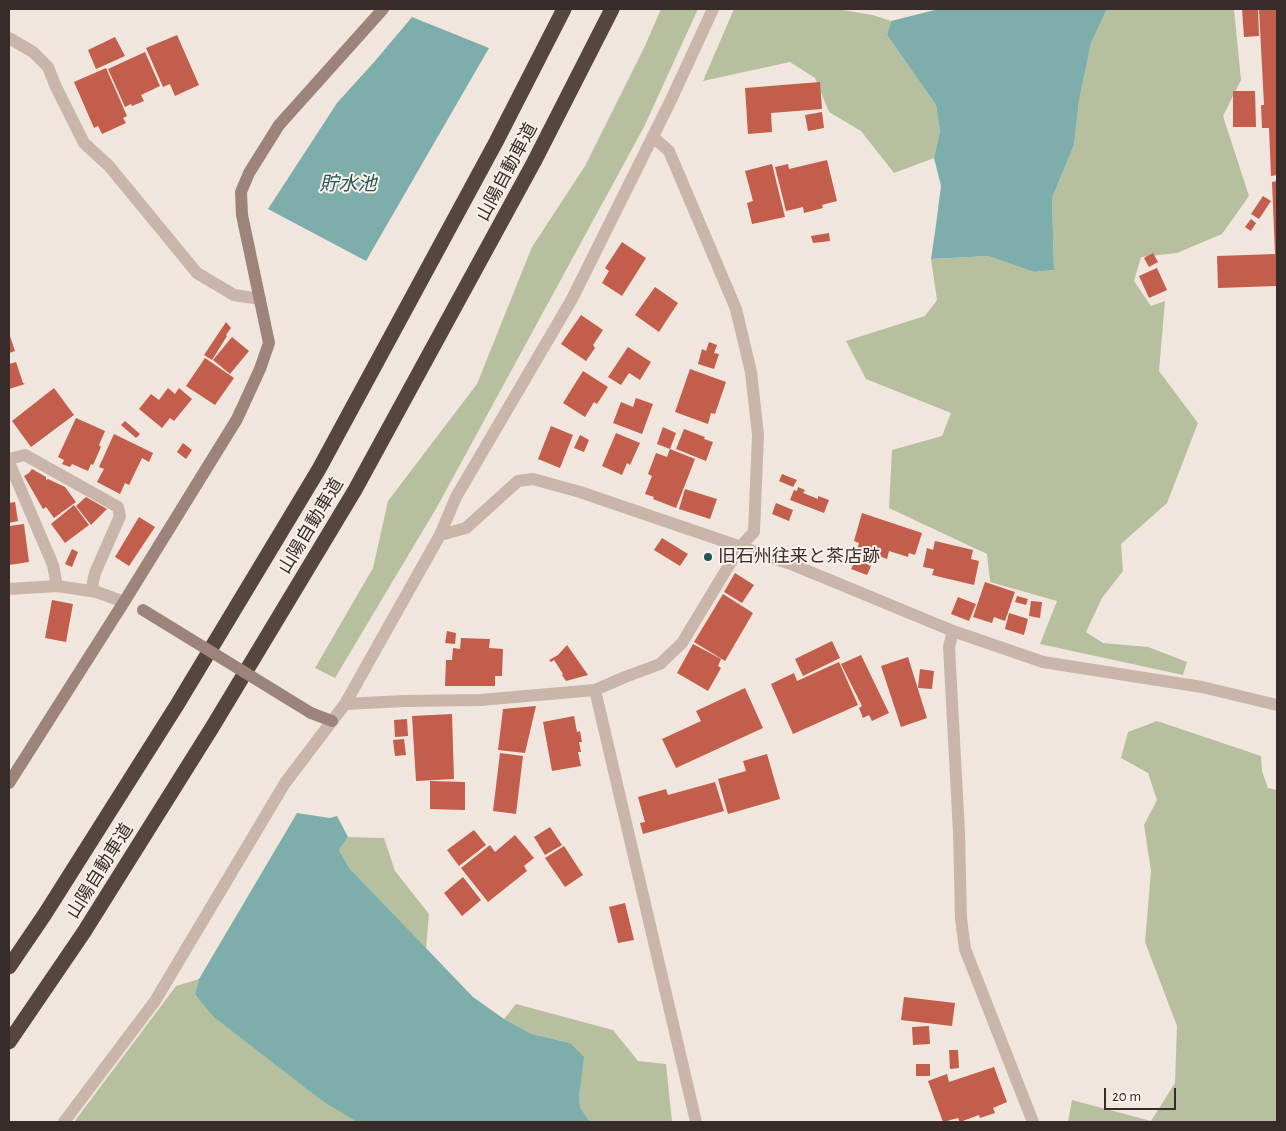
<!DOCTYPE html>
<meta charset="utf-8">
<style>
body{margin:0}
#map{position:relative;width:1286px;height:1131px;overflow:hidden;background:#f1e6dd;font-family:"Alegreya Sans",sans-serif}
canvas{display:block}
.frame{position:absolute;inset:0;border:10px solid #372c29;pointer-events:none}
.scale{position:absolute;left:1104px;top:1088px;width:72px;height:22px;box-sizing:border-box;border:2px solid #372c29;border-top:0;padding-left:6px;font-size:15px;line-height:18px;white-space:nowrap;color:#372c29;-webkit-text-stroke:4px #f9f1ea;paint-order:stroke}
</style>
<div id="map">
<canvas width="1286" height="1131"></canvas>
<div class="frame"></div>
<div class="scale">20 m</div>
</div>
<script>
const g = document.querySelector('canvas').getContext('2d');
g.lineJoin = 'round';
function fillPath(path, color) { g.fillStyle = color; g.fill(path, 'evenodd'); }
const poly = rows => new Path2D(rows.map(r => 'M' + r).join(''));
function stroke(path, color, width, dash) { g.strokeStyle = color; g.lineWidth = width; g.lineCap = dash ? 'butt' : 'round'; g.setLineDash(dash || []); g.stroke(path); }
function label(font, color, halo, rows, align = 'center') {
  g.font = font + ' "Alegreya Sans","Noto Sans JP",sans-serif'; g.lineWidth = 4; g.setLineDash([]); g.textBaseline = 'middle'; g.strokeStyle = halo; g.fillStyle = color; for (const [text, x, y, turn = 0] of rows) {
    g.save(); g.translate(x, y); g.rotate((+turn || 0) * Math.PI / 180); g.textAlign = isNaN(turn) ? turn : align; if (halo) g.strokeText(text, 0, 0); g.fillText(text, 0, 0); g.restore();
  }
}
fillPath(poly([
 [661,9,698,9,644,127,437,507,335,678,315,668,373,568,388,501,477,384,532,247,585,166,645,46],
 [734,9,836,9,873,15,891,21,887,35,936,105,940,131,934,158,894,173,861,131,829,112,815,78,790,62,703,81],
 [1107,9,1234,9,1241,80,1223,116,1249,196,1222,234,1177,253,1141,257,1134,281,1151,306,1165,301,1159,371,1198,423,1167,503,1121,544,1123,571,1102,598,1086,632,1103,643,1148,647,1187,662,1183,675,1040,644,1057,601,990,582,987,554,889,508,892,450,942,436,951,413,866,379,846,341,925,316,937,300,931,259,988,256,1034,272,1054,270,1052,198,1074,145,1079,101,1091,43],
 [1157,721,1261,756,1262,771,1268,788,1277,790,1277,1122,1068,1122,1072,1100,1151,1121,1175,1083,1177,1026,1145,942,1151,871,1144,825,1157,800,1148,773,1121,758,1128,732],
 [348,837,384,838,395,871,429,914,426,949,350,869,339,850],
 [199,979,195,996,325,1103,357,1122,74,1122,176,986],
 [516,1004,613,1030,638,1061,666,1064,672,1122,590,1122,580,1107,570,1043,532,1034,504,1019]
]), '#b7c09e');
fillPath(poly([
 [939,9,1107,9,1091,43,1079,101,1074,145,1052,198,1054,270,1034,272,988,256,931,259,936,225,941,186,934,158,940,131,936,105,887,35,891,21],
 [412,17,489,48,366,261,268,209,337,103,375,61],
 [297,813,330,818,337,816,348,837,339,850,350,869,473,997,504,1019,532,1034,570,1043,584,1057,579,1095,580,1107,590,1122,357,1122,325,1103,214,1017,195,995,199,979]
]), '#7daeac');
fillPath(poly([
 [1242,9,1258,9,1259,36,1244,37],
 [1259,9,1277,9,1277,175,1271,176,1269,128,1262,128,1261,105,1264,105],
 [177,35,199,85,175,96,170,84,163,87,146,48],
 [115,37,125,56,96,69,88,50],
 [145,52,160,86,141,95,144,101,132,106,131,104,125,107,108,69],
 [106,68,127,116,123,118,126,123,102,134,98,126,94,128,74,82],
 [820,82,822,109,771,113,772,132,748,134,745,88],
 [1233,91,1255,91,1256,127,1233,127],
 [822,112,824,128,808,131,805,115],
 [827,160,837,201,822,205,823,208,804,213,803,207,786,211,775,167,788,164,789,169],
 [772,164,785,217,752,224,747,203,753,201,745,171],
 [1277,181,1277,286,1218,288,1217,256,1275,254,1272,182],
 [1263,196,1271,201,1259,219,1251,214],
 [1251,219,1256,223,1251,231,1245,227],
 [829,233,830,241,813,243,811,236],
 [622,242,646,258,622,296,602,283,609,271,605,268],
 [1153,253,1158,262,1149,267,1144,258],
 [1157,268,1167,290,1149,298,1139,276],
 [655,287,678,303,659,332,635,315],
 [581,315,603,330,593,345,595,348,586,361,561,344],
 [226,322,231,328,226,335,227,336,212,360,204,355],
 [9,333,15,351,9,353],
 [232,337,249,351,230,374,213,360],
 [709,342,717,345,714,353,719,354,714,369,698,364,702,349,706,351],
 [628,347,651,362,640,380,629,373,621,385,608,377],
 [205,358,234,378,215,405,186,386],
 [16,362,23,383,25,384,9,389,9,364],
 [690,369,726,382,715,414,711,413,708,424,675,412],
 [583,371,608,387,597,404,594,402,585,417,563,403],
 [54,388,74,415,31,447,12,421],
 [168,388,175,394,179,388,192,399,174,421,170,418,162,428,139,409,151,394,159,400],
 [636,398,653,404,642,434,613,423,621,402,633,407],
 [76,418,105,431,99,445,101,447,93,465,91,464,88,471,72,464,70,467,62,464,64,460,58,457],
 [125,421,140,434,136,438,121,425],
 [551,426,573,435,560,468,538,459],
 [663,427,676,433,670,449,657,444],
 [684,429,705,437,704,439,713,442,706,461,676,449],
 [616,433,640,443,630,465,627,463,622,475,602,466],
 [114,434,153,453,149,462,142,458,129,485,125,483,120,494,97,482,104,469,99,467],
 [580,435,589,440,584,452,574,448],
 [183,443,192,450,186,459,177,452],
 [670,449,695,459,676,508,653,499,654,497,645,494,652,476,648,474,656,453,667,457],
 [32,469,46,477,46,480,48,479,65,487,76,502,54,518,46,507,43,509,24,476,29,473],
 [782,474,797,480,793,487,779,481],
 [798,487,805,490,803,493,818,499,818,496,829,500,824,513,790,500,794,490,797,491],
 [685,489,717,499,710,519,679,509],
 [86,497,107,509,91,525,76,506],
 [15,502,18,521,9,523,9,503],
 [776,503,793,510,789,521,772,514],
 [74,505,89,525,65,543,51,524],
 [862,513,922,533,915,555,909,553,908,557,889,551,887,559,879,556,877,561,856,554,859,543,854,541],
 [139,517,155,527,129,566,115,557],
 [24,524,29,562,9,565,9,526],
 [662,538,688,554,680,566,654,550],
 [935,541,973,550,971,559,979,561,974,585,932,575,934,569,923,567,927,548,933,550],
 [72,549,78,552,72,567,65,564],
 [856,559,871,566,867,575,851,569],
 [735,573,754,585,742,603,724,592],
 [985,582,1015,592,1005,621,994,617,992,623,973,617],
 [723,594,753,613,725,661,694,642],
 [1017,596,1028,599,1026,605,1015,602],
 [958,597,976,604,969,621,951,614],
 [52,600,73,604,66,642,45,638],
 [1031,601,1042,602,1040,618,1029,616],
 [1009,613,1028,619,1024,635,1005,629],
 [447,631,456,633,455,644,445,643],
 [461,638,490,639,489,648,503,649,502,676,495,676,495,686,445,686,446,660,452,660,453,648,460,649],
 [832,641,840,658,803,676,795,659],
 [693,644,721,659,718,666,721,668,708,691,677,673],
 [567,645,588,675,566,681,562,675,563,674,554,660,551,662,549,660,558,655],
 [861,655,889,713,872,721,869,715,863,718,859,708,862,706,841,664],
 [908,657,927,718,901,727,881,666],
 [839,662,858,705,793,734,771,684,794,673,797,681],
 [920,669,934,671,932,689,918,688],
 [745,688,763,728,676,768,662,739,701,721,696,711],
 [536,706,525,753,498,750,503,709],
 [452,714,454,779,416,781,412,716],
 [574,716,577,732,580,731,582,742,579,742,581,752,578,752,581,766,552,771,543,722],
 [407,719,408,736,395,737,394,720],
 [404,739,406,755,395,756,393,740],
 [500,753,523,756,516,814,493,811],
 [767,754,780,799,728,814,718,779,746,771,743,761],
 [430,781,465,782,465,810,430,809],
 [715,782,724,811,643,834,640,823,645,822,638,797,666,789,668,795],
 [550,827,562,845,545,855,534,837],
 [474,830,486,845,459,866,447,850],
 [515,835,534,858,524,866,527,871,488,902,461,868,490,845,495,852],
 [564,846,583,875,565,887,545,858],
 [463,877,481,900,462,916,444,893],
 [625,903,634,940,618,943,609,907],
 [904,997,955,1003,952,1026,901,1020],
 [929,1026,930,1044,913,1045,912,1027],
 [949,1050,958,1050,959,1068,950,1069],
 [916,1064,930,1064,930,1076,916,1076],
 [994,1067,1007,1102,993,1108,995,1113,980,1118,979,1115,960,1122,958,1118,943,1122,928,1081,947,1074,949,1082]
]), '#c25e4b');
stroke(poly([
 [9,38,33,52,48,67,56,87,84,143,109,166,197,273,234,295,260,299],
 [9,459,25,455,118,507,120,516,95,573,91,591],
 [9,462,53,565,57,586],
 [440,535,466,528,518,481,533,479,580,492,791,564,953,631,949,647,959,832,961,918,965,949,1033,1122],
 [9,589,57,586,97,592,124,602],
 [953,631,1043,662,1202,687,1277,705],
 [595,690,696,1122],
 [345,704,404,701,480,700,595,690,625,677,660,664,682,643,740,547,754,532,758,435,751,372,736,309,669,151,653,137],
 [64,1122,155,1001,285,783,345,704,440,535,456,497,572,299,671,100,713,9]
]), '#c9b5a9', 12);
stroke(poly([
 [311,713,332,721],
 [9,783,124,602,237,419,260,369,269,343,242,215,241,192,249,173,279,125,383,9]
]), '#9d847b', 12);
stroke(poly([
 [9,967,45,914,177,705,319,469,496,142,564,9],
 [9,1042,84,932,213,726,355,490,534,162,612,9]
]), '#574640', 15);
stroke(poly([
 [143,610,311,713]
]), '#9d847b', 12);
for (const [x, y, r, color] of [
 [708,557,5,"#205756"]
]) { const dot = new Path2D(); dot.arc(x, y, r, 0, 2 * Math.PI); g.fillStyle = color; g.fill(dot); stroke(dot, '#f9f1ea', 2); }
label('18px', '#372c29', '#f9f1ea', [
 ["山陽自動車道",507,172,-62],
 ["山陽自動車道",311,526,-59],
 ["山陽自動車道",100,871,-58]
]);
label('18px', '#372c29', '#f9f1ea', [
 ["旧石州往来と茶店跡",718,557]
], 'left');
label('italic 19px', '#205756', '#f9f1ea', [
 ["貯水池",348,184]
]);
</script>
